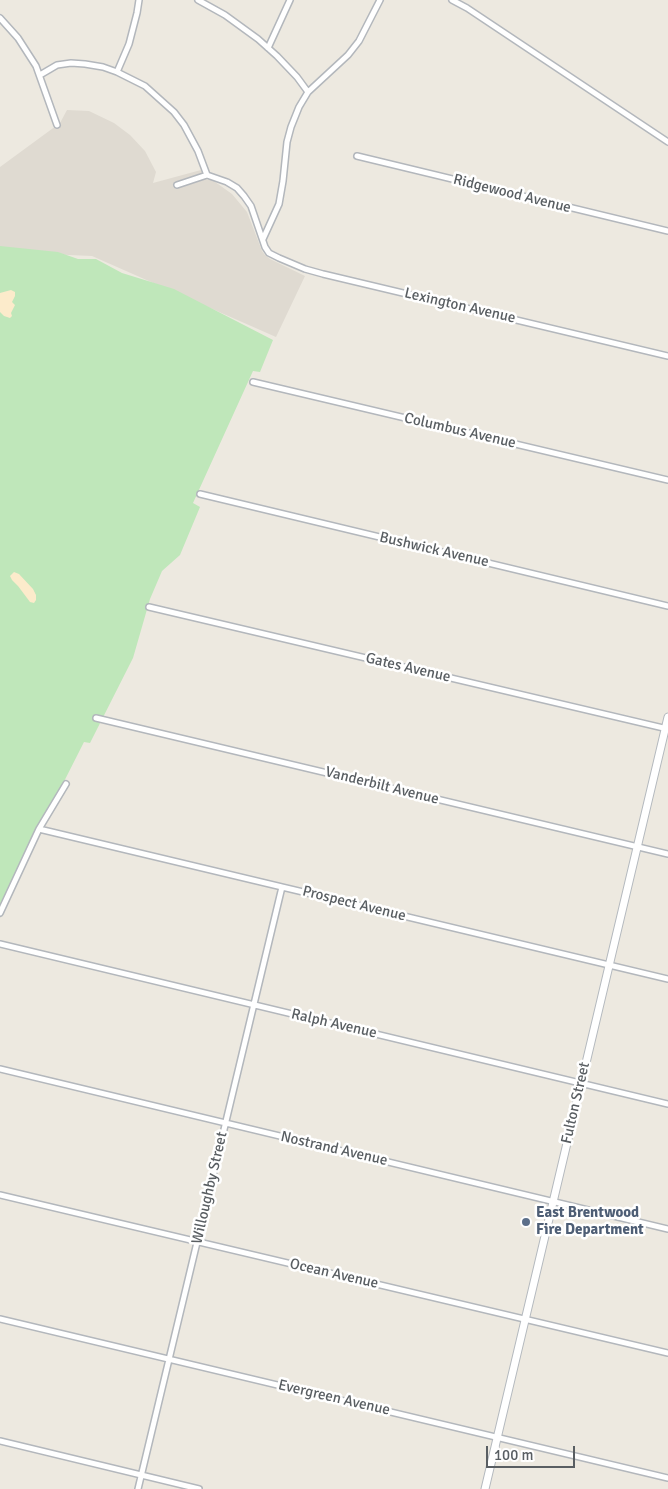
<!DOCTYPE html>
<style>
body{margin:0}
#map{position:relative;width:668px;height:1489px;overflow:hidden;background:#ede9e0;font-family:Signika,sans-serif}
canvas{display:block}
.scale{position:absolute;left:486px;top:1446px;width:89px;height:22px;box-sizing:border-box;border:2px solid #595e62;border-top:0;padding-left:6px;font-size:15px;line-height:18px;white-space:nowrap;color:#595e62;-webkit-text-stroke:4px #fff;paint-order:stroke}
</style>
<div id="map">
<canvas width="668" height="1489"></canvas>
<div class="scale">100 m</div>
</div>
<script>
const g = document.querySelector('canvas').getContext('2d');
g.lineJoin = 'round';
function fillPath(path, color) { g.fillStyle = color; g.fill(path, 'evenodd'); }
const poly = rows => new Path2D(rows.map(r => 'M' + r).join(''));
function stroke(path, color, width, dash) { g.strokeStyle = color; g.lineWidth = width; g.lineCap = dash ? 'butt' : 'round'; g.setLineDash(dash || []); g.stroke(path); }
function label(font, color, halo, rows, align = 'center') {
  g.font = font + ' Signika,sans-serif'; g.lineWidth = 5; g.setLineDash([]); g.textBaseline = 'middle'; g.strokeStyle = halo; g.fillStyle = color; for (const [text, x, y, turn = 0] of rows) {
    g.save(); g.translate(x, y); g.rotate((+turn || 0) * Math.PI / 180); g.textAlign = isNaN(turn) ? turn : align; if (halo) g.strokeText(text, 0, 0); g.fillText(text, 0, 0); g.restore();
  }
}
fillPath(poly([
 [67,110,89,111,114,123,130,135,145,151,156,172,153,183,201,170,207,180,211,179,232,194,247,212,262,251,265,255,270,259,305,276,276,337,92,256,0,252,0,167,60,123]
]), '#dfdad1');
fillPath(poly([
 [0,246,58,252,78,259,96,259,122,273,174,289,273,340,260,372,253,371,193,503,200,507,180,555,162,571,150,599,133,658,90,743,84,742,0,908]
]), '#bfe7ba');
fillPath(poly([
 [11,290,15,292,15,296,12,302,15,305,11,313,12,316,10,318,4,316,0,312,0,293],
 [14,572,19,574,33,589,36,595,36,600,34,603,30,602,18,586,12,580,10,576]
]), '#fcebcb');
const street = poly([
 [198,0,225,15,258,39,277,56,297,77,308,92],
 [452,0,467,8,668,142],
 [0,18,18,38,36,66,57,125],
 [268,48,290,0],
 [117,72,129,44,137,13,139,0],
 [40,75,57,65,71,63,85,64,103,67,117,72,145,86,174,112,184,125,198,151,207,175,227,182,237,188,244,196,251,206,265,247,269,253,279,258,305,269,323,274,668,356],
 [357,156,668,231],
 [177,185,207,175],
 [263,239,279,204,283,181,287,142,291,127,299,107,308,92,348,55,359,41,380,0],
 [253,382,668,480],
 [200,494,668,606],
 [149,607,668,729],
 [96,718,668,854],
 [39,829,668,979],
 [0,913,39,829,66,784],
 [0,944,668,1104],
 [0,1069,668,1229],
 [0,1195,668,1353],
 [0,1319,668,1478],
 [0,1441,199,1489],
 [138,1489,282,887]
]);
const secondary = poly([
 [485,1489,668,717]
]);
stroke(street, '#b3b7bc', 8);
stroke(secondary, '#b4b9be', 9);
stroke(street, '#fff', 5);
stroke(secondary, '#fff', 7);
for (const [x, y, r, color] of [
 [526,1222,5,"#5c6f8a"]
]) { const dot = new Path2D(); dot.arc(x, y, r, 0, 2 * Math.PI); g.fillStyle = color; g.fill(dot); stroke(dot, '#fff', 2); }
label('15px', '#595e62', '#fff', [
 ["Ridgewood Avenue",512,194,14],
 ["Lexington Avenue",460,306,13],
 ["Columbus Avenue",460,431,13],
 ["Bushwick Avenue",434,550,13],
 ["Gates Avenue",408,668,13],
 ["Vanderbilt Avenue",382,786,14],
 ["Prospect Avenue",354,904,14],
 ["Ralph Avenue",334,1024,13],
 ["Fulton Street",576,1103,-77],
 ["Nostrand Avenue",334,1149,13],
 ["Willoughby Street",210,1188,-77],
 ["Ocean Avenue",334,1274,13],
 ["Evergreen Avenue",334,1398,13]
]);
label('bold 15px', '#4e5e75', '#fff', [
 ["East Brentwood",536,1213],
 ["Fire Department",536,1230]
], 'left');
</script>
